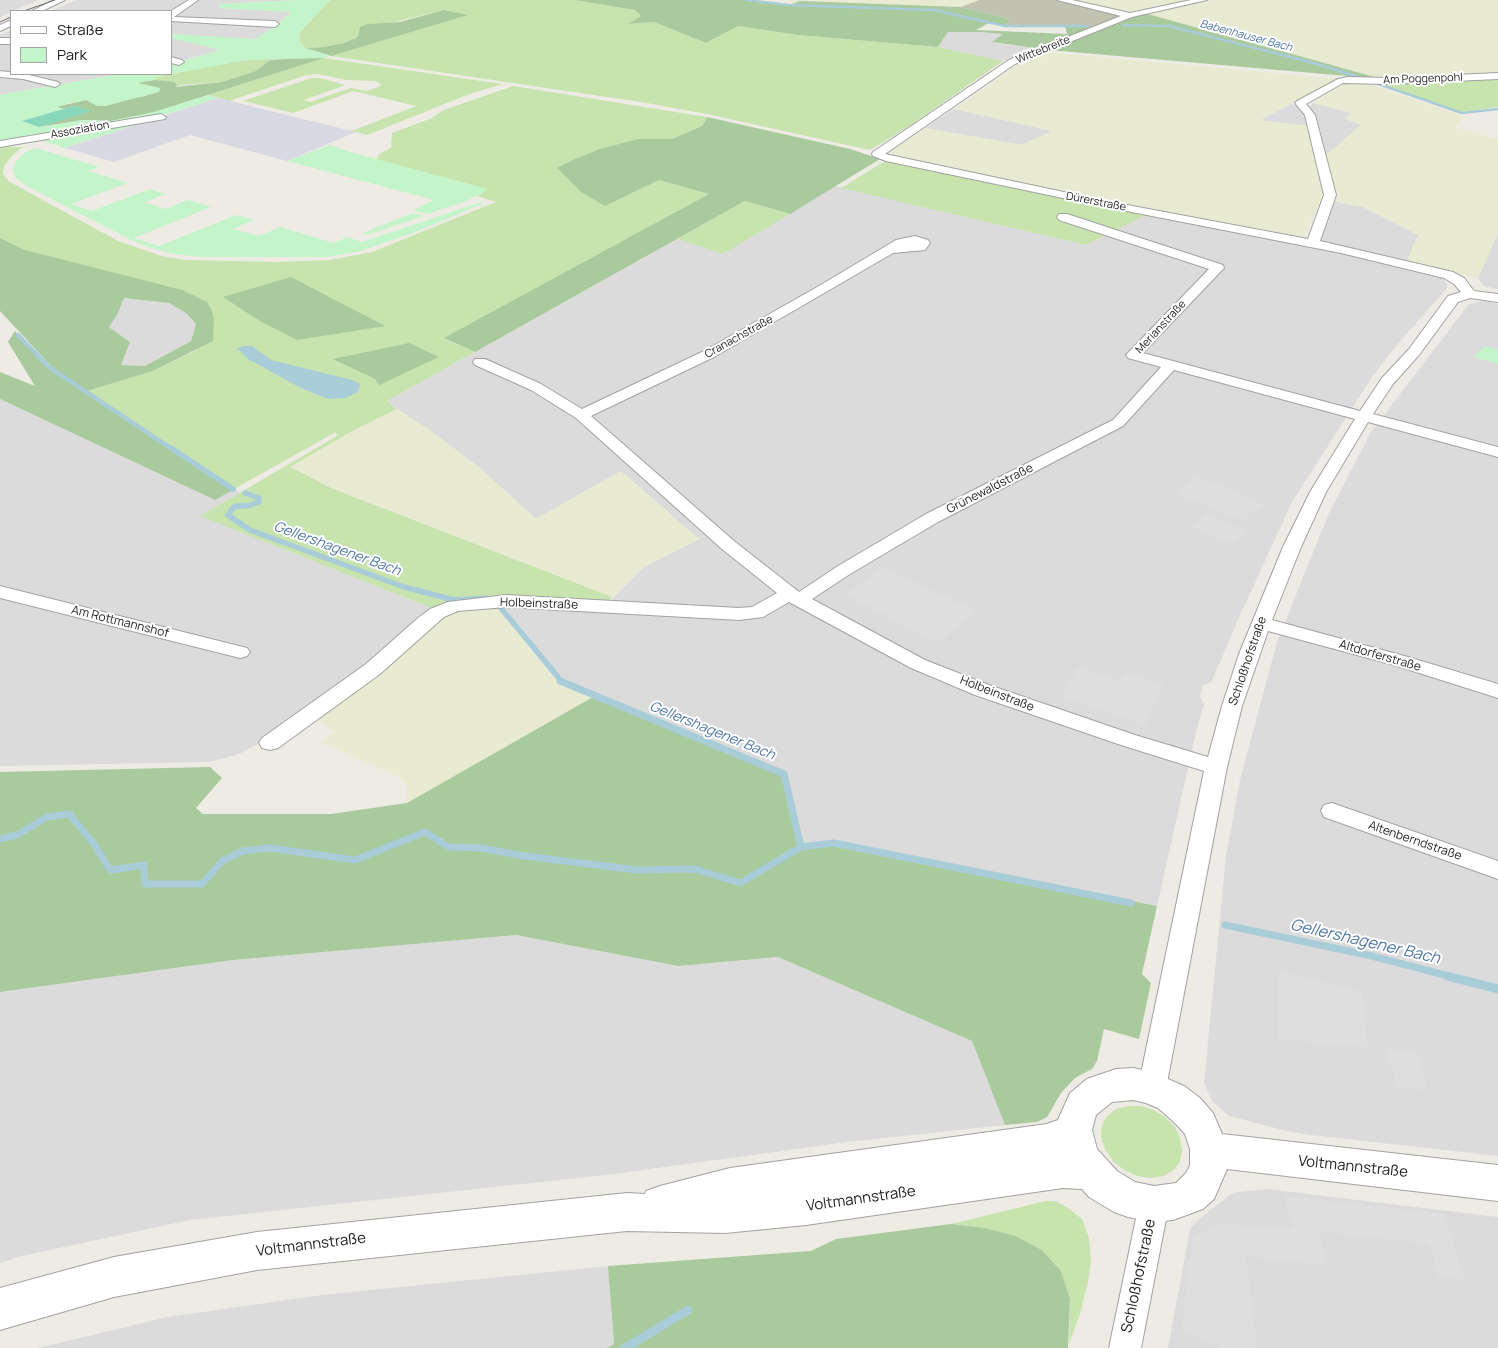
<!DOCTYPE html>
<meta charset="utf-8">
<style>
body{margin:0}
#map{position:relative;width:1498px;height:1348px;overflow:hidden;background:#eeebe4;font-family:Manrope,sans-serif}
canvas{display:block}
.legend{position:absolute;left:10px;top:10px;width:162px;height:65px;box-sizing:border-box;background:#fff;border:1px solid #a5a5a5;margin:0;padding:6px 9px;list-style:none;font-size:15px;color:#1e1e1e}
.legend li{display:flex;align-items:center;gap:10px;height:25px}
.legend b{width:25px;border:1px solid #a5a5a5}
</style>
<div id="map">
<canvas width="1498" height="1348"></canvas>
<ul class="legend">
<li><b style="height:6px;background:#fff"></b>Straße</li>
<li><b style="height:14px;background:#c4f5ca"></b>Park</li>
</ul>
</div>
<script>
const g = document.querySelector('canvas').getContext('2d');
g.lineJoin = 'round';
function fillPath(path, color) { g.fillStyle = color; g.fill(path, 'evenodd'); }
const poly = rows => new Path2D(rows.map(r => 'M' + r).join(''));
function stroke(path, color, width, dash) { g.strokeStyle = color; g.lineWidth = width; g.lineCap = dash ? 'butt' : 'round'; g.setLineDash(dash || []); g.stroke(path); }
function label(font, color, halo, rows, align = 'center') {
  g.font = font + ' Manrope,sans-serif'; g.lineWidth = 4; g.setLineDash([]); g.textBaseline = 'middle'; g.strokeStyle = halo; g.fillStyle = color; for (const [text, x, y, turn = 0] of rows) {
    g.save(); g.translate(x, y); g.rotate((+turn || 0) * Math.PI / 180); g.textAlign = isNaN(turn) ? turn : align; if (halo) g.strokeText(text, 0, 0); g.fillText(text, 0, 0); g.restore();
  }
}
fillPath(poly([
 [0,0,38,0,0,17],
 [76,0,301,0,220,4,218,8,292,12,276,26,255,39,171,35,171,11,51,11],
 [11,30,11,74,119,74,0,95,0,35],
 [948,32,980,32,1004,34,993,43,1035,48,1003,61,938,47],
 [171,38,223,49,171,64],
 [1313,103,1351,113,1346,118,1361,125,1324,157,1308,109],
 [1291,104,1297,105,1307,115,1308,126,1259,121],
 [954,109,1053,131,1022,145,925,128],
 [835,186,1086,245,1146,215,1319,248,1435,275,1444,279,1448,287,1395,347,1372,377,1292,502,1237,622,1211,683,1203,685,1200,696,1204,705,1196,732,1157,906,833,841,803,844,786,773,563,681,503,606,602,609,644,567,698,539,621,471,536,519,480,468,387,401,678,239,723,254],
 [1332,201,1363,207,1418,235,1407,261,1321,242,1317,238],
 [1498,233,1498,289,1484,286,1478,278],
 [124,298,169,303,186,313,196,324,191,341,145,366,120,365,130,342,109,327,117,315],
 [1483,301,1498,304,1498,1156,1311,1135,1287,1131,1229,1116,1212,1101,1204,1083,1226,856,1240,780,1277,642,1329,513,1371,432,1469,304],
 [0,399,215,500,234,489,239,491,239,494,201,516,434,609,284,730,239,754,209,762,0,766],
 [516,935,678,966,778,957,972,1041,1005,1125,847,1142,614,1174,190,1220,22,1256,0,1263,0,992,233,960],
 [1267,1189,1498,1217,1498,1348,1168,1348,1190,1229,1197,1221,1228,1196,1237,1192],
 [608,1266,614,1344,607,1348,38,1348,168,1317,322,1295]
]), '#dcdbdb');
fillPath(poly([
 [979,0,1056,0,1117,13,1121,16,1096,26,1006,26,1010,19,960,7]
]), '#c1c2b0');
fillPath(poly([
 [790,0,979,0,960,7,800,1,794,4,791,3],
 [1068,0,1191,0,1127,12],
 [1213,0,1498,0,1498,74,1382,79,1144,13],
 [1045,52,1340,79,1260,120,1308,126,1325,189,1304,237,1113,202,899,157,893,154,893,149,925,128,1022,145,1052,131,954,109,1020,64],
 [1347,82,1362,82,1466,117,1454,127,1498,139,1498,233,1478,278,1407,261,1418,235,1363,207,1332,201,1337,195,1336,189,1324,157,1361,125,1346,119,1351,112,1313,103],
 [397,409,430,430,480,468,536,519,621,471,699,539,644,567,612,597,331,488,289,467,356,429],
 [473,608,497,608,558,683,593,697,407,803,406,785,401,778,321,742,335,731,314,720,437,621,456,613]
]), '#e8ebd1');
fillPath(poly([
 [330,0,574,0,635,10,642,16,629,24,654,22,706,43,738,26,798,35,938,47,1003,61,908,127,870,150,707,114,641,102,331,56,466,15,444,10,386,24,344,43,324,47,305,48,299,40,300,32],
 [276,58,270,60,256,71,222,82,180,85,170,89,163,81,155,80,156,77,228,62],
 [324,58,502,84,467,95,367,135,352,131,416,106,353,91,293,113,243,101,311,78,320,78,345,85,304,100,310,102,351,88,366,91,379,87,381,84,375,81,347,80,318,74,307,75,229,101,208,95],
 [1498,78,1498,107,1461,112,1374,82],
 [513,86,707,117,702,126,672,139,638,139,605,206,659,180,709,194,445,339,475,352,387,401,397,409,356,429,290,467,331,488,612,597,602,609,503,606,473,608,456,613,434,609,200,516,337,436,336,432,234,489,87,391,153,371,197,350,214,321,101,271,25,250,0,238,0,147,22,147,12,156,4,166,3,174,8,181,118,241,161,256,185,260,277,262,330,260,372,252,496,202,477,196,487,189,376,160,379,154,391,148,392,133,432,118,444,110],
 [891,161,1146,215,1086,245,841,188,882,163],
 [745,201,790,214,723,254,678,239],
 [1128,1106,1141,1106,1153,1110,1165,1117,1175,1127,1180,1138,1182,1150,1180,1161,1174,1170,1164,1176,1151,1178,1137,1176,1124,1170,1113,1161,1105,1149,1101,1137,1102,1125,1107,1116,1116,1109],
 [1046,1201,1055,1201,1067,1207,1082,1219,1089,1238,1091,1260,1088,1282,1080,1314,1069,1344,1070,1299,1061,1271,1042,1250,1016,1236,985,1228,951,1224]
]), '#c7e4ae');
fillPath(poly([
 [574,0,752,0,789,5,800,1,960,7,1010,19,1006,26,989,23,976,30,1067,34,1065,26,1096,26,1035,48,992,42,1003,34,980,32,948,32,938,47,798,35,738,26,706,43,654,22,628,24,641,16,635,10],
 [444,10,468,15,331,56,305,48,324,47,344,43,358,37,360,27,368,24,400,22],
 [1144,13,1382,79,1049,50],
 [310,57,324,58,148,114,111,121,83,120,39,127,90,111,74,106,64,109,56,107,86,100,98,106,105,106,127,99,146,96,148,85,138,84,141,81,155,80,174,82,177,85,175,87,222,82,256,71,270,60],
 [707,117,850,149,880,159,790,214,745,201,475,352,444,338,709,194,659,180,605,206,581,192,557,168,573,160,600,149,638,139,672,139,702,126],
 [0,238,25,250,182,290,207,302,212,311,214,321,213,341,153,371,87,391,53,368,0,311],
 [124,298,169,303,186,313,196,324,191,341,145,366,121,365,130,342,109,327,117,315],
 [291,277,385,326,297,340,260,321,223,297],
 [15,331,47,368,233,490,215,500,0,399,0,372,35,386,8,342],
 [409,343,439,357,379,385,375,379,333,359],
 [593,697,788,779,803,844,833,841,1157,906,1142,974,1151,983,1139,1039,1104,1029,1097,1061,1092,1069,1075,1078,1061,1093,1047,1117,1037,1122,1005,1125,972,1041,778,957,678,966,516,935,233,960,0,992,0,772,210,767,222,778,196,808,203,814,331,814,407,803],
 [951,1224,985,1228,1016,1236,1042,1250,1061,1271,1070,1299,1068,1348,607,1348,614,1344,608,1266,811,1251,836,1239]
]), '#a8ca9c');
fillPath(poly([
 [301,0,330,0,300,32,299,40,305,48,331,56,324,58,247,60,171,74,171,64,221,50,171,38,173,34,255,39,276,26,292,12,218,8,220,4],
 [119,74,170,74,156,77,155,80,137,83,160,88,159,92,105,106,98,106,86,100,69,103,57,107,64,109,23,121,41,127,83,120,111,121,158,111,208,95,218,98,171,113,0,142,0,95],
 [148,121,64,148,41,140,44,139],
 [330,145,350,152,488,189,467,201,427,214,413,210,434,200,287,161],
 [36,148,99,167,88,171,128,183,71,204,92,211,150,189,166,194,145,202,165,209,188,200,211,207,134,238,159,246,237,215,254,220,233,229,259,236,280,227,334,243,347,237,362,242,481,202,482,204,413,233,357,252,327,257,199,257,175,254,151,248,129,239,25,185,15,177,13,169,15,163,25,152],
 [412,213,424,216,367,235,363,233],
 [1484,346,1498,350,1498,364,1474,357]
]), '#c4f5ca');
fillPath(poly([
 [74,106,91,111,39,127,22,121]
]), '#88d7bb');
fillPath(poly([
 [1197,476,1263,504,1242,521,1175,493],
 [1208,514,1247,531,1231,544,1192,527],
 [884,567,976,611,938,642,845,595],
 [1078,667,1120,680,1124,672,1164,685,1145,725,1061,697],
 [1279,971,1362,992,1368,1047,1278,1039],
 [1386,1050,1417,1053,1428,1091,1397,1087],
 [1284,1196,1445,1214,1464,1279,1438,1276,1429,1244,1320,1231,1326,1265,1246,1256,1257,1348,1223,1348,1181,1331,1193,1236,1221,1224,1293,1229]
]), '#dedede');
fillPath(poly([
 [218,98,356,132,287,161,190,135,114,162,65,148]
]), '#d9d9e3');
fillPath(poly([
 [243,346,252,346,271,360,352,380,360,384,358,392,345,398,328,399,301,388,248,359,237,348]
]), '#a8ccd8');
stroke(poly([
 [747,0,788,5,934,10,1005,26,1088,26],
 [1123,25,1169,26,1310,62,1362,78],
 [1373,82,1462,113,1498,109]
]), '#a8ccd8', 2.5);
stroke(poly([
 [18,335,49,367,172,449]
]), '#a8ccd8', 4.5);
stroke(poly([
 [171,448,233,489],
 [245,493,259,498,259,502,248,506,235,506,228,515,250,530,404,587,454,600,487,598],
 [500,607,562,682]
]), '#a8ccd8', 5.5);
stroke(poly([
 [560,681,784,774,801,847,834,843,1131,903],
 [0,839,17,835,47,817,69,814,94,844,110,870,144,865,145,884,202,884,222,861,243,851,270,848,355,860,425,832,449,847,482,848,524,856,637,870,695,869,740,883,801,847],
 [1225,925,1372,956,1452,977]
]), '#a8ccd8', 7);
stroke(poly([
 [1447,976,1498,989],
 [625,1348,688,1310]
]), '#a8ccd8', 9);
const minor = poly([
 [54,0,65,0,42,11,32,11,54,0],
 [189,0,198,0,174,17,275,21,279,24,275,27,171,21,171,11,189,0],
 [1057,0,1072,0,1130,13,1191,0,1207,0,1132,17,1015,64,885,154,1106,201,1308,239,1324,195,1305,115,1295,103,1297,101,1338,79,1348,77,1389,78,1498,73,1498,79,1389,84,1343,83,1306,104,1315,115,1336,195,1320,241,1453,272,1464,278,1474,291,1498,294,1498,302,1470,298,1458,302,1419,355,1393,384,1373,414,1498,447,1498,457,1368,422,1326,492,1301,547,1272,620,1408,657,1498,684,1498,698,1394,665,1268,631,1242,706,1227,767,1166,1088,1162,1097,1152,1100,1142,1097,1138,1088,1204,771,1121,745,975,695,911,668,789,602,763,617,739,620,506,607,458,611,444,617,380,674,278,748,270,750,262,748,259,743,262,738,366,664,418,618,430,609,448,602,506,595,739,608,752,607,777,593,722,549,576,418,531,390,475,365,473,362,475,359,485,359,541,384,582,409,704,351,819,286,896,240,915,236,928,240,930,243,925,250,893,253,714,357,591,416,734,541,799,592,838,566,926,514,1113,420,1161,367,1128,358,1126,355,1209,269,1059,220,1057,217,1059,214,1067,214,1223,265,1224,268,1143,353,1360,411,1382,378,1409,349,1448,296,1461,292,1454,284,1444,278,1341,253,1106,207,886,161,873,156,872,154,873,152,1009,60,1121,16,1057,0],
 [1174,370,1355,419,1310,492,1283,547,1239,654,1222,706,1208,757,1135,735,989,685,925,660,812,599,850,574,938,522,1123,426,1174,370],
 [11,20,11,26,0,31,0,25,11,20],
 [0,38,11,38,11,44,0,44,0,38],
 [171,57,182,60,184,62,179,65,171,63,171,57],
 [0,71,25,74,58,82,60,84,55,87,23,79,0,77,0,71],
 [161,114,166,117,165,119,0,147,0,141,161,114],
 [0,586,247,648,250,652,247,656,240,658,0,598,0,586],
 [1332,803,1498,861,1498,879,1324,817,1321,811,1324,805,1332,803],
 [1154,1190,1164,1194,1169,1204,1141,1348,1109,1348,1139,1204,1144,1194,1154,1190]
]);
const tertiary = poly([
 [1133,1068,1152,1072,1184,1086,1200,1098,1213,1113,1222,1134,1498,1165,1498,1201,1227,1169,1214,1199,1203,1209,1173,1220,1154,1222,1128,1217,1114,1212,1089,1197,1082,1189,1063,1188,806,1225,725,1233,627,1231,257,1270,114,1297,0,1330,0,1288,114,1257,257,1232,627,1193,645,1194,646,1191,660,1186,730,1168,1047,1124,1058,1120,1070,1093,1087,1079,1116,1069,1133,1068],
 [1133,1100,1146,1103,1158,1108,1174,1122,1185,1134,1190,1149,1190,1166,1186,1173,1176,1183,1154,1186,1135,1182,1117,1171,1097,1149,1092,1130,1096,1115,1112,1102,1133,1100]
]);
stroke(minor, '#a2a2a2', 2);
stroke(tertiary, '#a2a2a2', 2);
fillPath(minor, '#fff');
fillPath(tertiary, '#fff');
stroke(poly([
 [24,11,55,0],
 [0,22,11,17]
]), '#6c6c6c', 1);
label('italic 11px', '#5179a6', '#fff', [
 ["Babenhauser Bach",1246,36,15]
]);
label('11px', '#1e1e1e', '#fff', [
 ["Wittebreite",1043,50,-22],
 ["Am Poggenpohl",1423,79,-2],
 ["Assoziation",80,130,-10],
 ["Dürerstraße",1096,202,11],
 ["Merianstraße",1161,327,-47],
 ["Cranachstraße",739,337,-29]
]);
label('12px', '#1e1e1e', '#fff', [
 ["Grünewaldstraße",990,489,-27],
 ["Holbeinstraße",539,604,2],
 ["Am Rottmannshof",120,622,14],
 ["Altdorferstraße",1380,656,16],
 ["Schloßhofstraße",1248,661,-71],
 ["Holbeinstraße",997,694,21],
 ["Altenberndstraße",1415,841,19]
]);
label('italic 14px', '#5179a6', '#fff', [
 ["Gellershagener Bach",337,549,20],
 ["Gellershagener Bach",712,731,22]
]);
label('15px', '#1e1e1e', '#fff', [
 ["Voltmannstraße",1353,1167,6],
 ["Voltmannstraße",861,1199,-8],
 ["Voltmannstraße",311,1245,-7],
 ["Schloßhofstraße",1139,1276,-78]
]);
label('italic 16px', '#5179a6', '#fff', [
 ["Gellershagener Bach",1365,942,13]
]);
</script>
